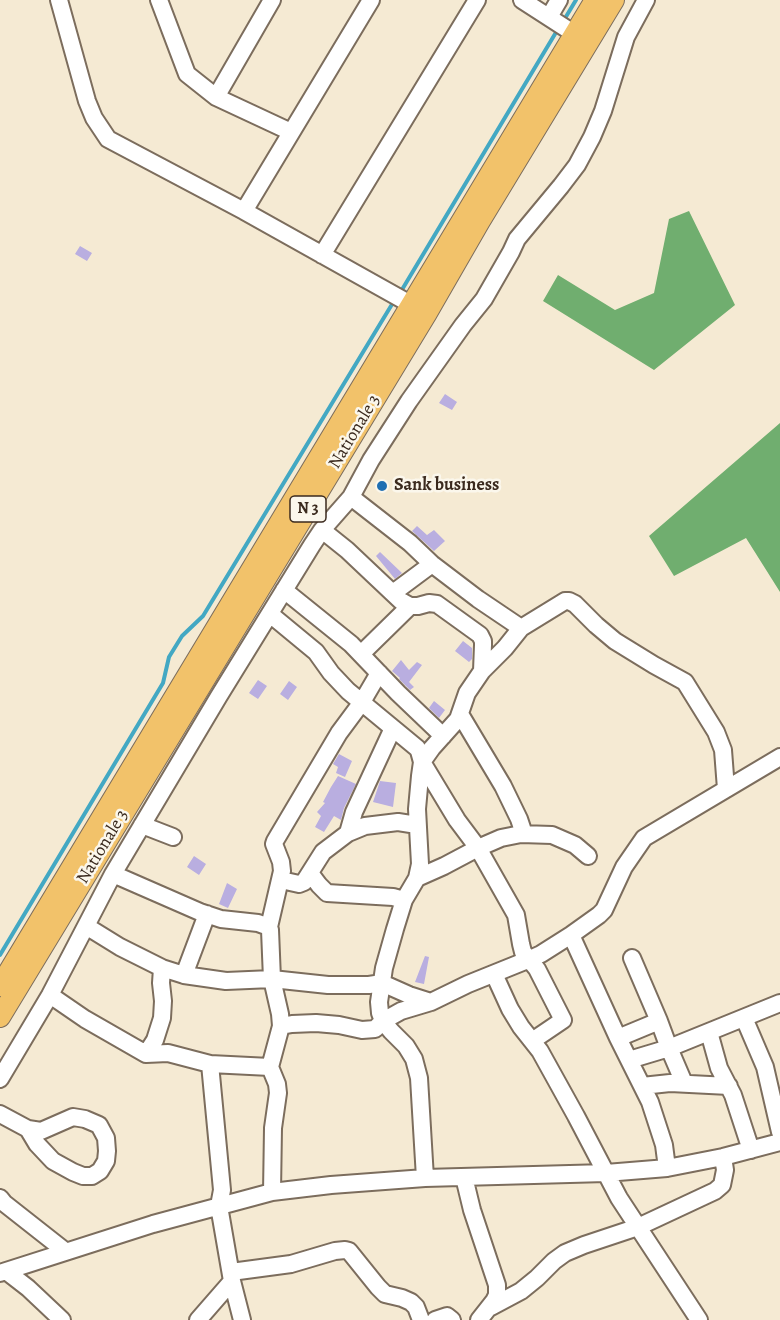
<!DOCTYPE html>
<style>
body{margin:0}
canvas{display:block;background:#f5ead3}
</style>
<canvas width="780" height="1320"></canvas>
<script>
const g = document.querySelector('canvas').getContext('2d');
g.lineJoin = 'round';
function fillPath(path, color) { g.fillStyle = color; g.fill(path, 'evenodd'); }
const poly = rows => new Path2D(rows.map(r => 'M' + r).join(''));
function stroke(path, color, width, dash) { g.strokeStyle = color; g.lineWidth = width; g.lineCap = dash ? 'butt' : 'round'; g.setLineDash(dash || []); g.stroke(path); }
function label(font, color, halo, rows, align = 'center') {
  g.font = font + ' Alegreya,serif'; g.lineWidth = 5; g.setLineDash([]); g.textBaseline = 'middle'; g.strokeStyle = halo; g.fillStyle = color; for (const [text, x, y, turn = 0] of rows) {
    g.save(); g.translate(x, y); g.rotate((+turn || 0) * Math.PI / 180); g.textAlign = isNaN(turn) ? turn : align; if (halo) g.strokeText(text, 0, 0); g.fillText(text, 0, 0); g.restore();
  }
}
fillPath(poly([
 [689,211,735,305,654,370,543,301,558,275,615,310,654,293,669,219],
 [780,423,780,592,746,538,674,576,649,536]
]), '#70ae6f');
stroke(poly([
 [564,20,576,0],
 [400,293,558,29],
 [0,955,163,683,169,657,182,636,203,616,394,301]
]), '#43a8c3', 4);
fillPath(poly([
 [80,246,92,253,87,261,75,254],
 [445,394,457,402,452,410,439,403],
 [417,526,427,535,434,530,445,541,434,551,412,531],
 [380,552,402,573,395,579,376,556],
 [463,641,472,648,472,659,469,662,455,651],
 [401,660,409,670,417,662,422,665,409,682,414,687,410,690,399,679,400,678,392,671],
 [258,680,267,686,258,699,249,693],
 [289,681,297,687,288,700,280,694],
 [434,701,445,710,439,718,429,708],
 [339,754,352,761,345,777,336,773,338,767,333,764],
 [338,776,356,784,344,808,341,820,334,816,324,832,315,827,321,816,317,812,325,803,323,802,331,787],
 [380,781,396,783,393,807,373,802],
 [194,856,206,864,199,875,187,867],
 [227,883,237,889,228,908,219,904],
 [425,956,429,957,424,984,415,982]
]), '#b9aee0');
const minor = poly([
 [59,0,87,101,94,118,108,139,244,211,421,310],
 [159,0,187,74,216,97,291,132],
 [522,0,584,40],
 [549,17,559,0],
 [216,97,272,0],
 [244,211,371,0],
 [322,255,477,0],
 [351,497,410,543,432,564,478,599,521,628],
 [322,530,347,550,401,601,410,606,418,606,429,603,437,604,480,635,483,641,483,645,482,671],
 [284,590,351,644,398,693,443,736],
 [393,593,432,564],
 [270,614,316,652,331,673,348,691,417,748,419,751,422,762,457,820,478,848,516,915,521,944,523,952,537,969,563,1020,532,1041],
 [361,654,410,606],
 [460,714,503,786,519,819,524,834],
 [142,825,173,837],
 [348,833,354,812,393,728],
 [310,873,319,885,327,893,393,897,404,900],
 [113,874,200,912,221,919,258,923,269,927,270,930,272,979,280,1014,281,1026,270,1067,277,1084,278,1093,273,1128,272,1192],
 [417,878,444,866,478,848,501,838,521,834,552,835,575,845,588,856],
 [281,880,299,884,304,882,323,852,348,833,365,826,398,822,417,825],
 [86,926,120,947,162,968,184,975,226,981,272,979,328,985,369,985,382,983,409,995,431,1002],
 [269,927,282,871,281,862,274,844,275,841,339,733,362,702,379,673],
 [571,935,618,1038,650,1102,664,1145,667,1168],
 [632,958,659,1021],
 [494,974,510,1009,521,1027,540,1051,576,1116,619,1198,699,1320],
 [184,975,207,914],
 [50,995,85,1019,146,1054,168,1053,210,1064,270,1067],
 [744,1018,765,1067,780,1132],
 [281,1026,292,1024,316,1023,339,1025,362,1030,375,1029,383,1021,401,1011,431,1002,468,984,530,959,541,954,571,935,599,915,604,910,624,867,644,838,780,757],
 [709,1032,719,1068,733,1095,751,1150],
 [618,1038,659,1021,669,1048,780,1003],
 [146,1054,155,1040,162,1018,163,1001,161,983,162,968],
 [629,1060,669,1048,684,1083],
 [210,1064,222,1190,219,1206,232,1281,242,1320],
 [0,1079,50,995,113,874,219,696,312,545,322,530,351,497,371,460,409,401,463,325,484,299,511,252,517,239,561,186,577,165,592,137,603,111,626,37,646,0],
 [642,1086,670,1083,729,1086],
 [0,1114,28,1129,41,1131,73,1117,85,1119,99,1125,106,1138,107,1151,106,1161,100,1171,92,1176,83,1176,73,1172,53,1161,37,1144,28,1129],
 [464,1177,472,1210,497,1285,497,1295,494,1301,479,1320],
 [425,1178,419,1078,414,1059,406,1046,391,1031,383,1021,380,1013,379,1002,384,968,395,929,404,900,417,878,420,864,417,809,420,776,422,762,432,748,458,719,467,693,482,671,505,648,521,628,565,601,569,601,575,604,596,625,615,641,654,665,685,682,716,732,723,750,726,789],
 [0,1198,4,1203,65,1251],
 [6,1271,28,1288,62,1320],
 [231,1272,291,1264,335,1251,345,1250,349,1251,378,1287,385,1294,402,1298,411,1302,416,1307,421,1320],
 [0,1273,153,1224,272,1192,331,1185,425,1178,606,1173,667,1168,723,1157,780,1142],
 [491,1307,521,1291,537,1278,554,1261,565,1253,584,1245,638,1227,715,1191,722,1185,725,1170,723,1157],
 [198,1320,232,1281],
 [435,1320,447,1316,452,1320]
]);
const major = poly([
 [0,986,595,0],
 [0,1017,427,313,480,221,614,0]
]);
stroke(minor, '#7c6d5d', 20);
stroke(major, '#7c6d5d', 22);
stroke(minor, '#fff', 16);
stroke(major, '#f2c26a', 20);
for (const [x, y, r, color] of [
 [382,486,6,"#1f6fb2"]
]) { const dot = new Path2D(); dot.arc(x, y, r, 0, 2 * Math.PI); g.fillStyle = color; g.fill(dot); stroke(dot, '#fbf7ec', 2); }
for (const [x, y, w] of [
 [308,509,36]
]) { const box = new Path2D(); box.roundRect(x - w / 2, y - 13, w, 26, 4.5); g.fillStyle = '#fbf7ec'; g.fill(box); stroke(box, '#3b2a1e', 1.5); }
label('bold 16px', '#3b2a1e', null, [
 ["N 3",308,509]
]);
label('18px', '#3b2a1e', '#fbf7ec', [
 ["Nationale 3",355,432,-59],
 ["Nationale 3",103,847,-59]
]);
label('bold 18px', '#3b2a1e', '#fbf7ec', [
 ["Sank business",394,486]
], 'left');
</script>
